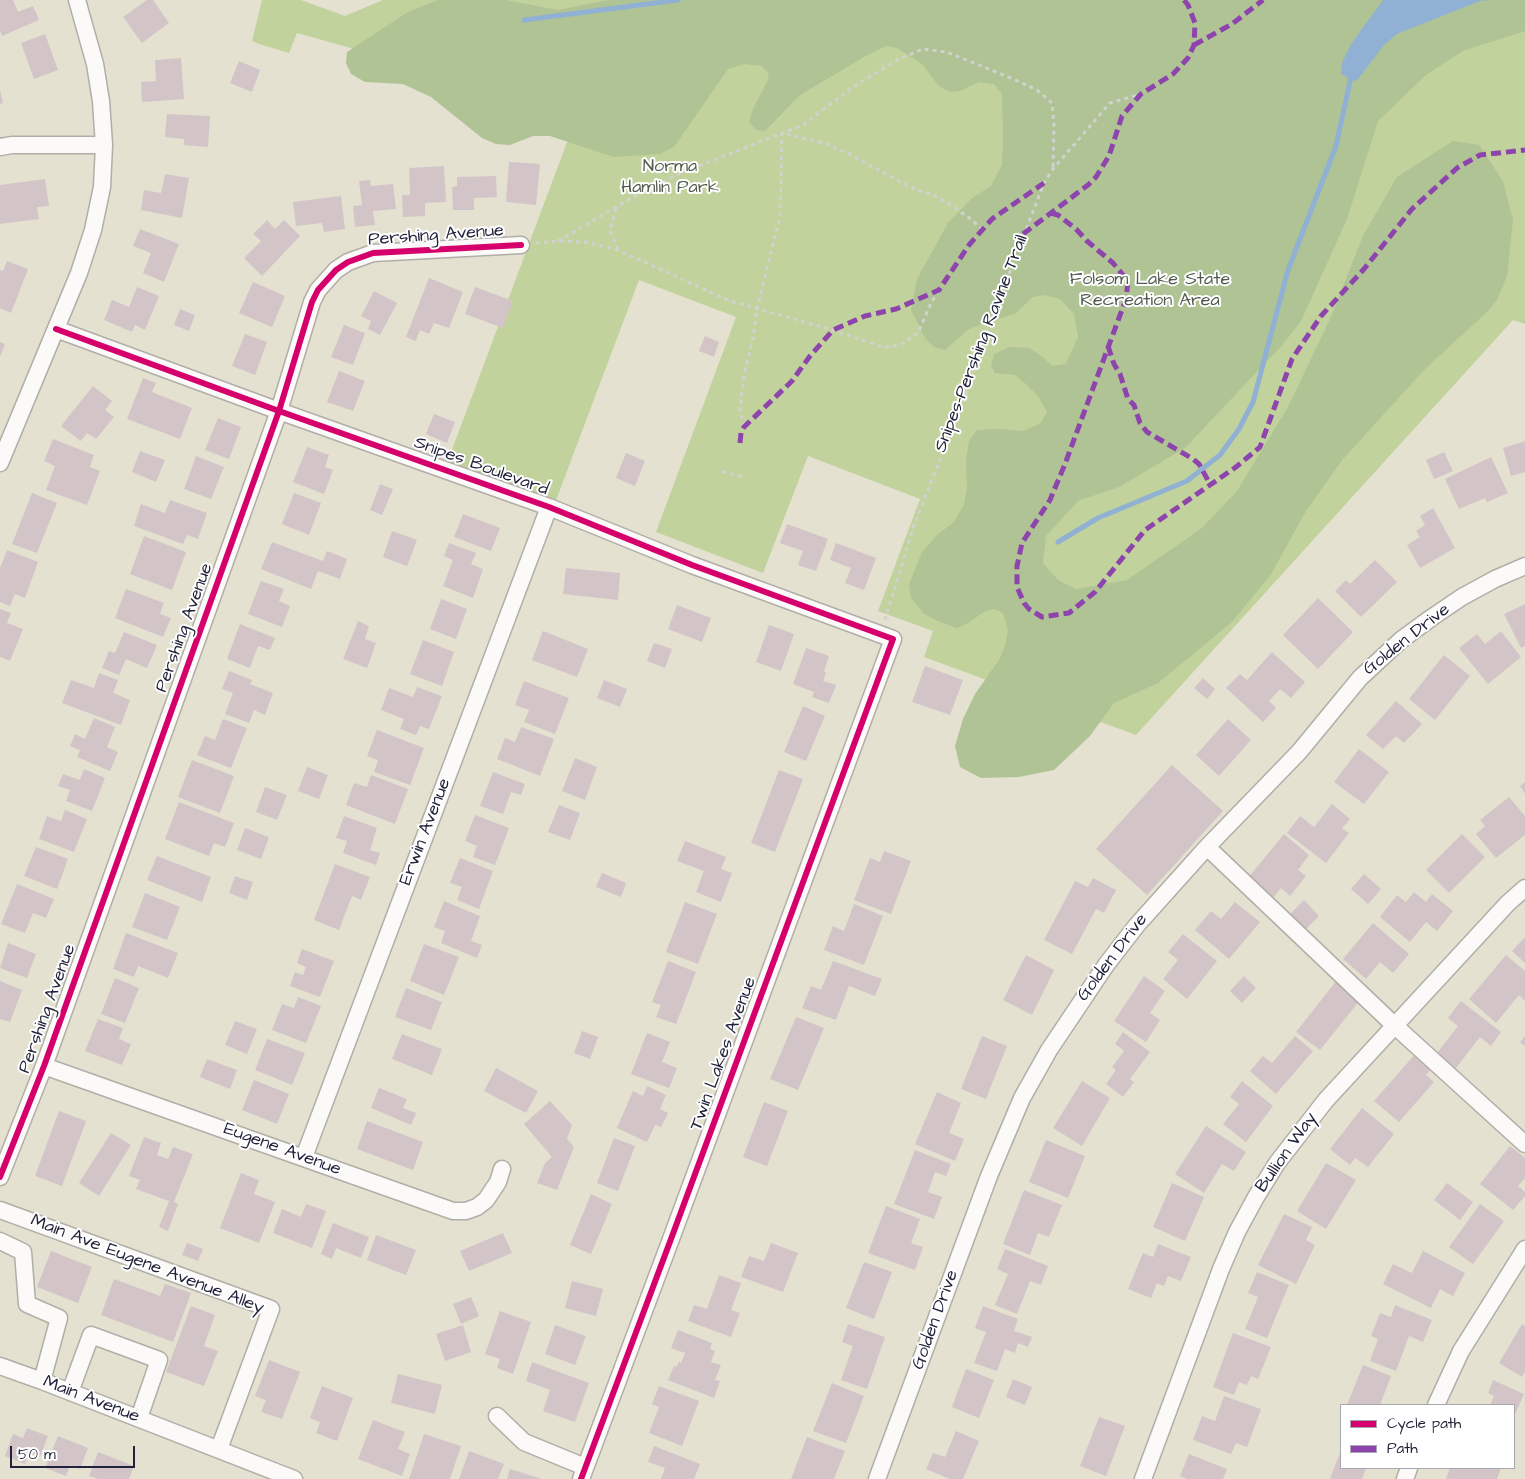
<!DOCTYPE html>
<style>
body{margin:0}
#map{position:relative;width:1525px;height:1479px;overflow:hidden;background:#e4e1d1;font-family:"Architects Daughter",sans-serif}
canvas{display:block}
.legend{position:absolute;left:1340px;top:1404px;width:175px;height:65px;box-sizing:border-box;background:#fff;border:1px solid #a7a7b1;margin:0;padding:6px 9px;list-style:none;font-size:15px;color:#22223b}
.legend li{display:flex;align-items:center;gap:10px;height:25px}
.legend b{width:25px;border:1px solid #a7a7b1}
.scale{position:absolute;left:10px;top:1446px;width:125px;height:22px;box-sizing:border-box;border:2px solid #22223b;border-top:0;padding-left:6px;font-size:15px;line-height:18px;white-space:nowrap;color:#22223b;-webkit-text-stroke:4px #fff;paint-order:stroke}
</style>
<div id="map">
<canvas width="1525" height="1479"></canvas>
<ul class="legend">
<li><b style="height:6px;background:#d6006c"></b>Cycle path</li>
<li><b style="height:6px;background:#8e44ad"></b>Path</li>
</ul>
<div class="scale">50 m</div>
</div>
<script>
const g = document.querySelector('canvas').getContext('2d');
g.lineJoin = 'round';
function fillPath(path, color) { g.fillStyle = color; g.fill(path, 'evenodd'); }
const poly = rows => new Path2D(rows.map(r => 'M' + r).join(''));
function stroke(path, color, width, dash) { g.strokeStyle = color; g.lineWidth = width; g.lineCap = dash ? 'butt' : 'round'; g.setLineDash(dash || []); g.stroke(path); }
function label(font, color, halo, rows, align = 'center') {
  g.font = font + ' "Architects Daughter",sans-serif'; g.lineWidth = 4; g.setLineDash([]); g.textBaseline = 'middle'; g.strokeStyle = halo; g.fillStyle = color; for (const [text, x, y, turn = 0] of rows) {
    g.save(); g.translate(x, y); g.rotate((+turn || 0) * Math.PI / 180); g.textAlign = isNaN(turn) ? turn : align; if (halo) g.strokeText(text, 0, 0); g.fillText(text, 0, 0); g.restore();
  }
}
fillPath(poly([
 [262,0,301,0,345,16,383,0,1525,0,1525,324,1513,320,1136,735,924,657,933,631,878,611,920,499,808,456,763,573,656,532,736,317,639,280,555,503,447,463,606,38,433,71,297,33,289,53,259,44,252,41]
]), '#c1d29c');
fillPath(poly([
 [438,0,506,0,558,10,608,0,1525,0,1525,31,1463,51,1426,75,1378,121,1347,219,1301,321,1284,343,1185,448,1119,487,1078,501,1046,536,1043,563,1058,580,1076,589,1127,580,1202,528,1237,491,1288,407,1331,317,1363,236,1397,177,1453,141,1479,145,1503,181,1513,220,1507,276,1497,300,1488,311,1425,369,1343,459,1306,511,1271,574,1232,622,1158,683,1114,703,1090,736,1054,770,1019,777,981,778,960,767,955,746,963,719,975,694,999,660,1005,646,1008,630,1003,613,994,609,982,613,970,622,957,628,938,621,924,614,911,598,909,584,922,552,938,534,953,523,964,505,967,488,966,462,969,441,977,430,997,429,1023,431,1040,424,1047,412,1038,396,1026,384,1015,375,995,373,991,366,994,354,1010,347,1029,348,1043,357,1052,366,1066,364,1078,337,1074,314,1060,299,1044,295,1033,297,1016,313,969,329,945,350,934,347,925,338,911,310,917,279,948,223,971,199,991,186,1002,165,1003,142,1002,94,994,84,979,82,960,91,951,92,939,86,922,64,897,48,886,46,864,57,800,95,765,131,756,130,749,121,753,109,767,82,769,74,762,66,744,64,728,69,674,147,660,154,614,157,550,136,533,136,510,145,496,144,482,138,431,97,403,84,365,82,351,74,346,63,347,52,408,12]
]), '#afc394');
fillPath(poly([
 [1383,0,1489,0,1480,1,1397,34,1384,45,1358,79,1354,81,1341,74,1342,63,1351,44]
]), '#91b1d4');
stroke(poly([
 [524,20,678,0],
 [1058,542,1098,518,1187,481,1220,455,1239,429,1253,402,1288,270,1336,146,1352,72]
]), '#91b1d4', 5);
fillPath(poly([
 [0,0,13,0,18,12,33,6,39,20,2,36,0,30],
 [147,0,153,0,169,23,142,43,123,17],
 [45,34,58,70,34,79,21,43],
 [181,58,184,99,142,102,141,82,156,81,155,60],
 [239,61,260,70,252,92,230,83],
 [0,90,3,103,0,104],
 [167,114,210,116,208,147,184,145,184,139,165,137],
 [509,162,540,164,536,205,506,202],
 [444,166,446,202,425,203,425,216,403,217,402,195,410,195,409,168],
 [165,174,189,178,182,218,141,210,144,190,161,193],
 [496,176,497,197,474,198,474,210,453,210,452,187,457,186,457,177],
 [45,179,49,206,37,207,39,219,0,224,0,185],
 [370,180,371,186,393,184,396,209,373,211,375,225,355,227,353,206,362,205,359,181],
 [341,196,345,229,324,232,322,223,296,226,293,202],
 [267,220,275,229,284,220,300,236,262,276,244,258,261,241,253,234],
 [140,229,179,244,164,282,143,273,151,253,133,246],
 [7,261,28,269,11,313,0,308,0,270,3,271],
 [429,278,463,292,449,328,434,323,429,334,420,330,416,341,406,337],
 [253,282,285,296,272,327,239,313],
 [137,287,159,296,145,330,135,325,132,332,104,320,112,300,129,307],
 [475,287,513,301,503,328,465,314],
 [374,291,397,303,380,335,368,329,371,321,361,316],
 [180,309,195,315,189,331,174,325],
 [344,325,365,333,353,365,331,357],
 [245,334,267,342,255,375,232,366],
 [705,336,719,342,714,357,699,351],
 [0,342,5,344,0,357],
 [339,371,365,381,353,411,327,402],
 [143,378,156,383,152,392,192,408,180,439,127,419],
 [93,386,112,401,105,410,114,417,96,439,87,433,81,441,61,426],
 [434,414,455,422,447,443,426,434],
 [218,418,241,427,229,459,205,450],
 [53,439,94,455,90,467,100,471,87,505,46,490,55,466,44,461],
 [1525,441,1525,472,1511,476,1503,448],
 [307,447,329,455,325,467,333,470,324,494,293,482],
 [140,451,165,460,156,482,132,472],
 [1444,452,1453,471,1434,479,1426,460],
 [626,453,645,461,635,486,616,478],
 [196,456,224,467,211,499,184,489],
 [1491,457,1508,493,1487,502,1485,498,1459,509,1445,479],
 [380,484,393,489,382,515,370,510],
 [32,493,57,503,37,553,12,544],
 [294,493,321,503,309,535,282,524],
 [170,500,207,513,198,539,187,535,183,544,134,526,141,504,165,513],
 [1433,508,1455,548,1420,568,1407,545,1420,537,1416,531,1425,525,1420,516],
 [463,514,500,528,491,551,454,537],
 [787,524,828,539,816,571,798,565,803,551,780,543],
 [392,531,417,540,407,566,383,557],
 [144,536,186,552,172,590,130,574],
 [272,542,323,561,327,551,347,559,340,579,318,571,311,589,261,569],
 [449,543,476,553,471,564,483,569,473,598,443,586,453,560,444,556],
 [836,543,876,558,864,590,845,583,851,568,830,560],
 [7,550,38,562,25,598,15,594,10,606,0,602,0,568],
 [1375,560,1397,582,1361,617,1335,591,1346,580,1350,584],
 [566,568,620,573,618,600,563,594],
 [261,581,284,589,279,601,290,606,282,627,248,614],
 [126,589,164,603,160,614,171,618,163,637,115,618],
 [1318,598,1353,632,1318,669,1283,635],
 [441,599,467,609,456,639,430,629],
 [1525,604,1525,646,1521,648,1504,614],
 [677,605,711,618,702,642,668,629],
 [0,609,11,613,7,623,23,629,10,661,0,657],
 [358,621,369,626,365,639,376,643,367,668,343,659],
 [240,624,275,638,270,650,258,646,250,668,227,659],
 [769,625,794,634,781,671,756,662],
 [543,631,588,649,577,677,532,660],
 [1501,631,1521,657,1488,684,1459,648,1477,634,1485,644],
 [124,632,157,645,147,668,126,659,119,675,102,668,109,651,115,653],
 [423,640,454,652,442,686,410,674],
 [654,643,672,649,665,668,647,661],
 [806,648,829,656,824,671,826,673,823,681,836,685,829,703,812,697,814,692,793,684],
 [1272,652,1305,682,1291,698,1280,689,1269,701,1276,708,1263,722,1226,688,1240,674,1247,680],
 [1444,655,1470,676,1435,720,1409,699],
 [925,666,963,680,950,715,912,702],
 [229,671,252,680,250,684,273,693,265,715,254,710,249,723,225,714,233,693,222,689],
 [99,673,118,680,113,693,130,700,121,725,62,703,71,680,94,688],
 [1203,678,1215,689,1207,699,1194,688],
 [604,680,627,689,620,707,597,698],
 [524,681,569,698,555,734,524,722,529,710,515,705],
 [417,687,442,696,429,729,420,726,416,735,400,729,404,719,381,710,389,688,413,697],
 [1396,701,1422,724,1404,743,1396,736,1383,749,1366,735],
 [803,706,825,716,806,761,784,752],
 [94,718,115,727,107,747,118,752,110,771,77,757,80,750,70,746,75,734,85,739],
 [223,719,247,728,231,768,197,755,205,736,215,740],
 [1228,719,1251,740,1219,776,1196,755],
 [521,727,554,739,540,776,497,759,505,738,515,742],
 [377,730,424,748,410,785,374,772,378,760,367,756],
 [1359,749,1389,772,1364,804,1334,782],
 [575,758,597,767,585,800,562,791],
 [192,760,234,776,220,813,178,797],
 [1172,765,1223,811,1147,895,1096,849],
 [307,767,328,775,319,799,298,791],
 [84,769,105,778,92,811,66,801,70,790,58,786,63,774,80,780],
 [779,770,803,779,775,852,751,843],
 [493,772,525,784,521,795,511,792,503,814,480,806],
 [371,775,408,789,395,824,346,805,354,783,367,787],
 [1525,782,1525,794,1520,786],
 [265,787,287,795,277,820,256,812],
 [1509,797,1525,816,1525,835,1496,858,1476,834,1485,826,1480,820],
 [179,802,234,823,225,847,214,843,209,856,165,839],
 [1332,804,1350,819,1342,828,1349,833,1326,863,1287,833,1300,816,1314,827],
 [559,805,580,813,570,840,548,832],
 [65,810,87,819,74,852,39,839,47,816,61,821],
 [475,815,509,828,495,865,473,857,477,846,465,841],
 [344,816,377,828,370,850,380,853,376,865,343,853,347,841,336,838],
 [245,828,269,837,261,859,237,850],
 [1284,834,1309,855,1298,870,1306,876,1290,896,1281,888,1273,898,1248,878],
 [1462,834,1485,857,1449,893,1426,870],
 [685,841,726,857,721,869,732,873,721,902,696,892,704,871,677,861],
 [36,847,68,859,57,889,24,876],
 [884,851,911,861,891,914,854,900,870,858,880,862],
 [157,856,211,877,202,902,147,880],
 [460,858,493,871,479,909,457,900,462,887,450,883],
 [335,864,370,877,361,900,352,896,339,930,314,920],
 [602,873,626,883,621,897,596,887],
 [1364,874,1381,889,1368,904,1351,889],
 [235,876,253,882,247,900,229,893],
 [1093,878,1116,890,1104,913,1096,909,1072,954,1044,940,1075,881,1088,887],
 [17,884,54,899,46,918,33,913,25,933,1,924],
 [1414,892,1426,902,1432,894,1453,911,1437,931,1426,922,1410,942,1380,917,1397,895,1406,902],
 [145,893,180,907,167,940,132,927],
 [1304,900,1319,916,1305,930,1289,915],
 [444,901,480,916,471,941,482,945,477,958,441,943,445,931,434,927],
 [685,902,717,914,698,964,666,952],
 [1235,902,1260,922,1229,959,1195,930,1211,911,1221,919],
 [854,904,883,916,864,965,824,950,833,926,844,931],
 [1373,923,1409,954,1393,973,1380,962,1366,979,1343,959],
 [126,933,178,953,168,978,138,966,134,977,113,969],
 [1183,934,1217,961,1187,999,1163,979,1178,960,1168,952],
 [1525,937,1525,963,1512,951],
 [8,943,36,954,27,978,0,968],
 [424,944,459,957,444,995,410,981],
 [302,949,334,961,320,997,290,986,295,972,303,975,306,967,297,963],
 [1026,955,1054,970,1032,1015,1003,1000],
 [1506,955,1525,971,1525,1001,1519,995,1496,1023,1469,999],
 [668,961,696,972,676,1024,656,1017,661,1005,652,1002],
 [833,961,882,979,875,996,849,986,836,1020,802,1008,811,986,821,990],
 [1144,976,1165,991,1150,1013,1160,1020,1146,1042,1114,1021],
 [1244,976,1256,988,1242,1003,1230,991],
 [115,978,139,988,125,1023,101,1014],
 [1337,980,1361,999,1320,1050,1296,1032],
 [0,981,22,990,10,1022,0,1019],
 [406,988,442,1002,431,1030,395,1017],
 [298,997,321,1006,306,1043,272,1030,282,1004,294,1008],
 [1461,1001,1501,1032,1491,1046,1480,1037,1456,1068,1437,1053,1458,1026,1448,1018],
 [796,1017,824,1028,798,1090,770,1079],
 [98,1019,123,1028,119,1039,131,1044,122,1065,85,1051],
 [235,1021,257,1029,247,1054,225,1045],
 [582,1031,598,1037,590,1059,574,1053],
 [1123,1032,1150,1052,1130,1079,1134,1082,1123,1097,1106,1084,1116,1070,1112,1067,1124,1051,1115,1044],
 [647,1033,670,1042,662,1062,677,1068,669,1088,631,1074],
 [402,1034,442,1049,432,1075,392,1059],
 [982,1036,1007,1046,986,1099,961,1089],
 [1295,1036,1313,1051,1276,1094,1250,1071,1263,1056,1272,1063],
 [1525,1036,1525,1046,1520,1042],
 [267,1039,305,1053,292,1085,255,1070],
 [1416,1053,1433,1067,1426,1075,1434,1082,1399,1122,1374,1101],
 [207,1059,237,1070,230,1089,200,1077],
 [496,1068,538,1091,526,1113,484,1091],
 [254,1080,289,1094,277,1124,242,1110],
 [1082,1081,1110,1098,1082,1146,1053,1128],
 [1242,1081,1273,1106,1246,1142,1223,1124,1239,1104,1230,1097],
 [647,1086,666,1095,660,1109,668,1113,661,1127,655,1125,647,1142,617,1128,633,1091,643,1096],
 [379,1088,407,1099,403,1108,416,1113,411,1125,371,1108],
 [937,1092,961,1103,949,1133,964,1139,955,1161,915,1144],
 [550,1101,572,1125,567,1139,574,1147,557,1190,537,1183,545,1163,552,1157,524,1124],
 [764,1102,788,1111,767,1166,743,1157],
 [1362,1108,1394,1134,1368,1167,1355,1158,1350,1165,1330,1149],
 [59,1111,86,1121,62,1186,35,1176],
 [367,1121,423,1142,413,1170,357,1149],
 [1206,1126,1246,1152,1234,1171,1222,1164,1204,1193,1175,1174],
 [111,1133,131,1145,99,1196,79,1183],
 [144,1137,161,1143,157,1155,168,1159,173,1147,193,1154,174,1202,178,1204,168,1231,159,1227,169,1201,136,1189,140,1180,129,1176],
 [614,1138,635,1146,618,1191,597,1183],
 [1046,1140,1085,1156,1068,1198,1029,1182],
 [1510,1146,1525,1158,1525,1178,1518,1186,1525,1192,1525,1196,1513,1210,1480,1184],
 [915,1150,951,1164,946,1176,935,1172,928,1192,942,1197,934,1219,894,1204],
 [1326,1163,1356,1180,1326,1229,1297,1211],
 [241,1173,259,1180,254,1194,275,1202,259,1243,220,1228],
 [1172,1183,1204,1197,1185,1241,1153,1227],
 [1447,1183,1473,1202,1460,1220,1434,1200],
 [1024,1190,1062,1205,1049,1237,1038,1233,1030,1255,1003,1244],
 [591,1194,612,1204,591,1254,570,1245],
 [306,1204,326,1211,312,1248,273,1233,282,1209,301,1217],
 [1480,1204,1504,1221,1473,1264,1449,1247],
 [886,1206,920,1219,911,1243,923,1247,915,1270,868,1253],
 [1284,1214,1312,1227,1306,1240,1315,1245,1296,1284,1258,1265],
 [333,1223,369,1237,361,1258,336,1248,332,1259,321,1254],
 [503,1233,512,1253,469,1271,460,1251],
 [376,1235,416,1250,406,1275,367,1260],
 [187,1243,203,1249,198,1261,182,1255],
 [771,1243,798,1253,783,1292,741,1277,749,1256,764,1261],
 [1158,1244,1191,1257,1181,1281,1168,1276,1164,1286,1157,1283,1151,1298,1128,1289,1143,1253,1153,1257],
 [1005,1249,1048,1266,1041,1285,1030,1281,1017,1314,995,1305,1008,1274,997,1269],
 [51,1251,92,1267,78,1303,37,1287],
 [1423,1251,1465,1273,1453,1296,1440,1289,1431,1308,1383,1284,1393,1264,1412,1273],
 [864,1262,892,1272,874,1319,846,1308],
 [1257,1272,1289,1285,1267,1338,1245,1329,1258,1297,1248,1293],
 [719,1275,741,1283,731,1310,740,1313,731,1337,688,1321,694,1305,707,1309],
 [114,1279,160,1296,165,1284,191,1293,173,1342,101,1315],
 [572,1281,603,1289,596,1316,565,1308],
 [471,1297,479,1316,461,1324,453,1304],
 [1395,1305,1432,1320,1423,1342,1409,1336,1396,1371,1370,1361,1378,1339,1371,1336,1380,1313,1391,1317],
 [191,1306,215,1315,204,1346,218,1351,204,1386,166,1372],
 [983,1306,1018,1319,1014,1331,1032,1337,1028,1347,1018,1343,1015,1353,1005,1349,997,1371,974,1363,986,1332,975,1328],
 [500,1311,531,1322,513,1374,497,1368,500,1359,485,1354],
 [848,1324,885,1337,867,1389,841,1380,853,1346,842,1342],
 [1522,1324,1525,1326,1525,1371,1522,1377,1499,1363],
 [463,1325,471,1352,445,1361,436,1334],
 [555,1325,586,1336,575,1365,545,1354],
 [678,1330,712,1343,710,1349,715,1351,711,1362,721,1365,715,1380,720,1381,714,1398,668,1380,674,1366,676,1367,679,1362,681,1363,685,1353,671,1348],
 [1233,1333,1271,1347,1258,1379,1251,1376,1247,1385,1239,1382,1234,1395,1213,1387],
 [269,1360,300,1372,282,1419,261,1412,266,1400,255,1396],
 [532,1362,589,1383,575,1422,543,1411,550,1390,526,1381],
 [1363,1365,1391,1376,1380,1405,1347,1405],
 [966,1369,994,1380,979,1418,952,1407],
 [398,1374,442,1385,435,1414,391,1403],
 [1013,1379,1032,1387,1025,1405,1006,1397],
 [1493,1380,1524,1394,1514,1417,1514,1405,1490,1405,1494,1396,1488,1393],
 [832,1383,864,1396,846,1443,813,1431],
 [322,1386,353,1398,337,1441,316,1433,320,1422,310,1418],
 [659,1386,699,1401,682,1446,649,1433,659,1407,652,1404],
 [1224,1396,1261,1409,1247,1447,1236,1443,1231,1454,1193,1440,1202,1416,1215,1421],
 [1099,1417,1125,1426,1106,1476,1080,1466],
 [373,1420,405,1432,398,1449,410,1454,402,1476,358,1459],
 [27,1428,48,1436,40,1457,29,1453,25,1464,5,1456,13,1434,23,1438],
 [956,1431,979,1441,963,1479,950,1479,926,1469,933,1453,945,1457],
 [424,1434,461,1446,450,1479,409,1479],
 [58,1436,88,1448,80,1469,70,1465,66,1476,45,1468],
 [807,1437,845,1451,834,1479,791,1479],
 [654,1446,700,1464,694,1479,661,1479,665,1468,648,1462],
 [1341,1450,1341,1468,1366,1468,1362,1479,1330,1479],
 [469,1451,504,1464,498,1479,459,1479],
 [98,1452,134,1466,129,1479,98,1479,89,1476],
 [1189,1454,1227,1469,1223,1479,1187,1479,1180,1476],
 [1450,1468,1461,1469,1462,1468,1501,1468,1497,1479,1446,1479],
 [510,1469,542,1479,507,1479]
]), '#d3c5c7');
const minor = poly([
 [0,147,12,145,104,145],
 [56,329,279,411,549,507,692,565,893,639,671,1239,581,1479],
 [0,463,79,273,93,230,102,187,104,145,101,101,95,64,77,0],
 [1207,847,1394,1025,1525,1144],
 [44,1066,453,1211,466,1211,477,1207,486,1200,498,1182,502,1169],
 [304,1157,549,507],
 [0,1177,44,1066,279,411,312,302,318,290,336,270,348,262,373,253,521,245],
 [0,1210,271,1309,219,1449],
 [0,1241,23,1252,27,1304,59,1318,42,1381],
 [0,1366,42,1381,294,1479],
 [70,1392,91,1335,159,1360,139,1418],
 [1436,1405,1461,1351,1525,1249],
 [497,1416,524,1442,585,1467],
 [877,1479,989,1176,1022,1098,1049,1050,1106,965,1137,925,1207,847,1299,752,1360,678,1401,640,1431,618,1462,597,1495,579,1525,566],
 [1143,1479,1221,1269,1237,1232,1256,1197,1277,1163,1326,1100,1508,903,1525,888],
 [1405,1479,1409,1468]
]);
stroke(minor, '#b0aea7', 19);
stroke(poly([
 [616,208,610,231,618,249],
 [558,241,619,205,676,175,803,125,853,87,899,59,923,49,947,52,1018,81,1037,90,1052,103,1054,126,1053,169],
 [536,243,558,241,586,242,618,250,730,301,833,330,879,346,891,347,901,344,918,333,931,303,939,290],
 [744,427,740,410,743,380,753,338,757,308,780,217,782,133,827,144,851,155,910,187,935,196,951,205,972,220,983,230],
 [722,472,746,477],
 [885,620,914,525,965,397,987,331,1044,183,1053,169,1110,103,1141,94]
]), '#d1d1ce', 3, [4, 4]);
stroke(minor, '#fbfaf8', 16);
stroke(poly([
 [1194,45,1232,24,1263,0],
 [1051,213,1058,215,1076,229,1087,241,1113,263,1128,281,1126,299,1065,464,1050,500,1022,543,1017,566,1017,587,1024,603,1029,609,1042,617,1069,613,1095,592,1145,530,1236,467,1260,447,1292,359,1321,316,1364,269,1412,209,1457,168,1480,155,1525,150],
 [1023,234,1088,185,1096,177,1109,156,1122,116,1141,94,1173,74,1188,58,1194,45,1195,23,1188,5,1184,0],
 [1108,346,1114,364,1120,374,1128,399,1134,405,1140,423,1147,432,1193,459,1199,464,1210,484],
 [740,443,741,433,744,427,792,381,810,356,833,330,865,316,896,309,939,290,969,245,992,219,1044,183]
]), '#8e44ad', 5, [10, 5]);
stroke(poly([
 [56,329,279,411,549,507,692,565,893,639,671,1239,581,1479],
 [0,1177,44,1066,279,411,312,302,318,290,336,270,348,262,373,253,521,245]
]), '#d6006c', 6);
label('18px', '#505b4e', '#fff', [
 ["Norma",670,167],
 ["Hamlin Park",670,188],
 ["Folsom Lake State",1150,280],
 ["Recreation Area",1150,301]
]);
label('18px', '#22223b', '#fff', [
 ["Pershing Avenue",436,236,-4],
 ["Snipes-Pershing Ravine Trail",982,344,-69],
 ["Snipes Boulevard",481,467,20],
 ["Pershing Avenue",185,628,-70],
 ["Golden Drive",1407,640,-38],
 ["Erwin Avenue",426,832,-69],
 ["Golden Drive",1113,958,-53],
 ["Pershing Avenue",48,1009,-70],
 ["Twin Lakes Avenue",724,1054,-70],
 ["Eugene Avenue",282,1150,20],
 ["Bullion Way",1287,1153,-55],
 ["Main Ave Eugene Avenue Alley",147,1265,21],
 ["Golden Drive",936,1320,-70],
 ["Main Avenue",91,1400,21]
]);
</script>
